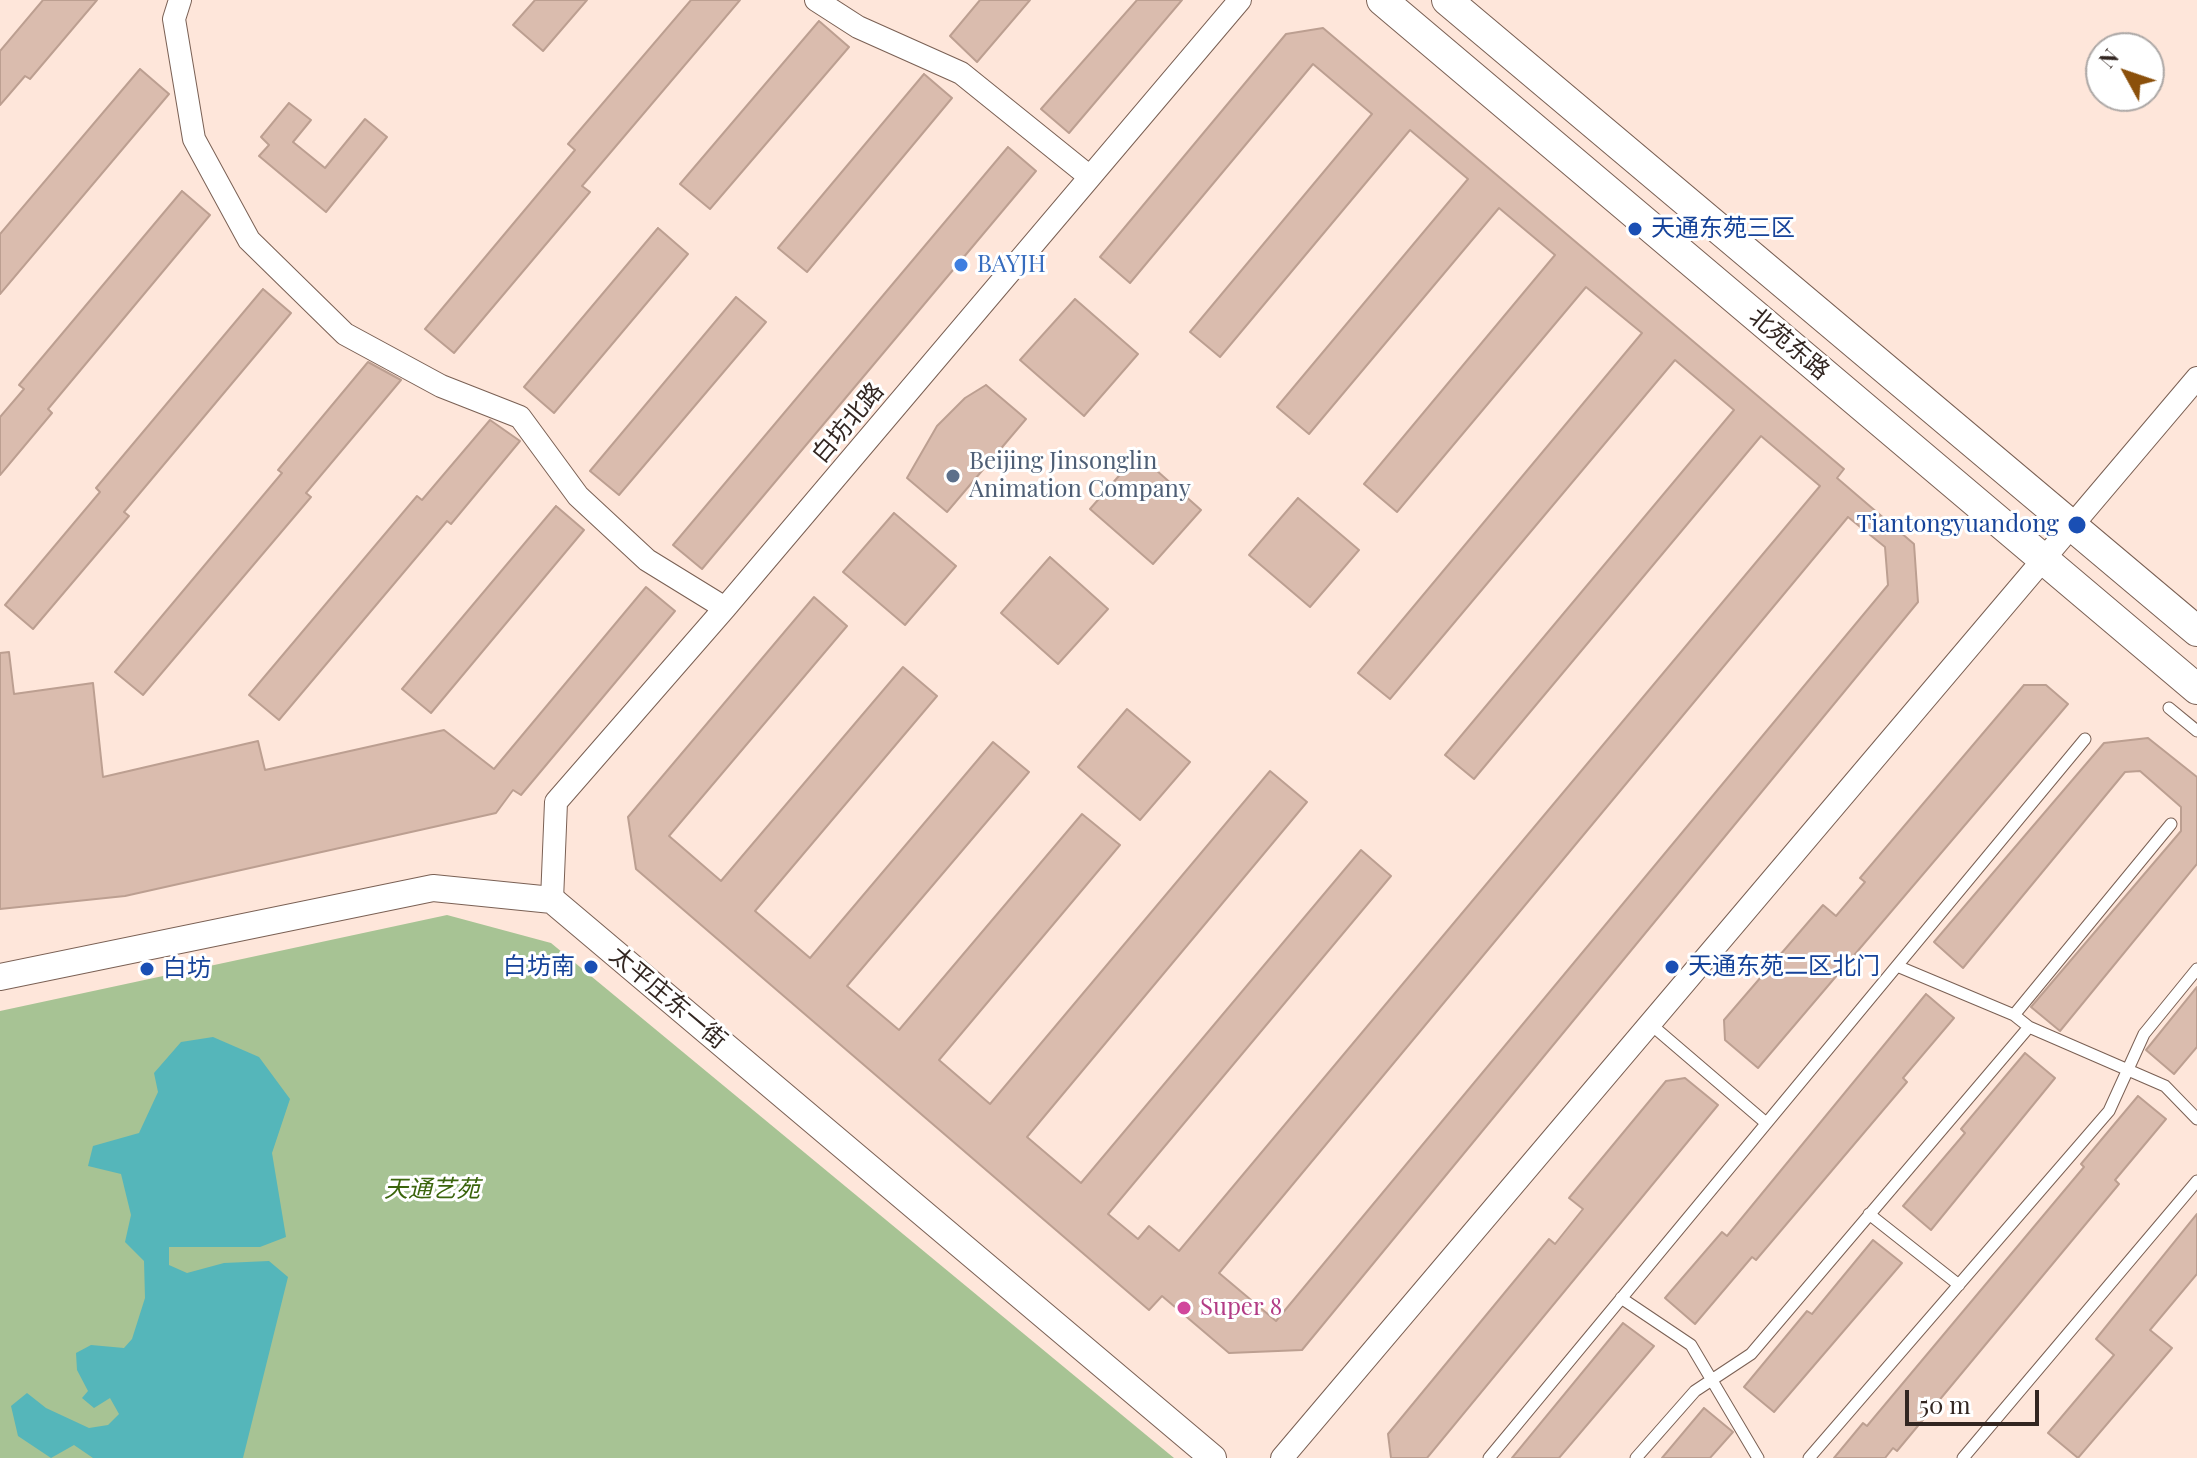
<!DOCTYPE html>
<meta charset="utf-8">
<style>
body{margin:0}
#map{position:relative;width:2197px;height:1458px;overflow:hidden;background:#fee6da;font-family:"Playfair Display",serif}
canvas{display:block}
.north{position:absolute;left:2085px;top:32px;width:80px;height:80px;box-sizing:border-box;background:#fff;border:2px solid #ada8a6;border-radius:50%;rotate:310deg;font-size:22px;font-weight:700;line-height:32px;text-align:center;color:#322621}
.north::after{content:'';display:block;margin:auto;width:28px;height:36px;background:#8b500b;clip-path:polygon(50% 0,100% 100%,50% 72%,0 100%)}
.scale{position:absolute;left:1905px;top:1390px;width:134px;height:36px;box-sizing:border-box;border:4px solid #322621;border-top:0;padding-left:10px;font-size:24px;line-height:28px;white-space:nowrap;color:#322621;-webkit-text-stroke:6px #fff;paint-order:stroke}
</style>
<div id="map">
<canvas width="2197" height="1458"></canvas>
<div class="north">N</div>
<div class="scale">50 m</div>
</div>
<script>
const g = document.querySelector('canvas').getContext('2d');
g.lineJoin = 'round';
function fillPath(path, color) { g.fillStyle = color; g.fill(path, 'evenodd'); }
const poly = rows => new Path2D(rows.map(r => 'M' + r).join(''));
function stroke(path, color, width, dash) { g.strokeStyle = color; g.lineWidth = width; g.lineCap = dash ? 'butt' : 'round'; g.setLineDash(dash || []); g.stroke(path); }
function label(font, color, halo, rows, align = 'center') {
  g.font = font + ' "Playfair Display","Noto Sans SC",serif'; g.lineWidth = 6; g.setLineDash([]); g.textBaseline = 'middle'; g.strokeStyle = halo; g.fillStyle = color; for (const [text, x, y, turn = 0] of rows) {
    g.save(); g.translate(x, y); g.rotate((+turn || 0) * Math.PI / 180); g.textAlign = isNaN(turn) ? turn : align; if (halo) g.strokeText(text, 0, 0); g.fillText(text, 0, 0); g.restore();
  }
}
fillPath(poly([
 [447,915,551,943,1174,1458,0,1458,0,1011]
]), '#a7c394');
fillPath(poly([
 [213,1037,259,1057,290,1099,272,1153,286,1237,260,1247,169,1247,169,1265,187,1273,224,1263,269,1261,288,1277,243,1458,93,1458,74,1445,51,1458,18,1436,11,1406,27,1393,46,1408,89,1428,108,1425,119,1414,110,1398,94,1408,82,1398,88,1391,77,1370,76,1353,91,1345,124,1348,132,1339,145,1298,144,1261,125,1242,131,1215,121,1174,88,1166,93,1146,139,1133,158,1092,154,1073,181,1042]
]), '#55b6ba');
const building = poly([
 [43,0,97,0,30,79,25,76,0,105,0,51,43,0],
 [535,0,587,0,543,51,513,25,535,0],
 [691,0,740,0,582,186,590,192,454,353,425,329,575,150,568,144,691,0],
 [980,0,1030,0,977,62,950,36,980,0],
 [1137,0,1182,0,1069,133,1041,109,1137,0],
 [819,21,849,47,710,209,680,184,819,21],
 [1323,28,1844,469,1837,478,1914,544,1918,602,1302,1350,1229,1353,1162,1296,1149,1310,636,869,628,817,814,597,847,626,669,836,721,881,903,667,937,696,755,911,810,958,993,742,1029,772,847,986,899,1030,1082,814,1120,845,939,1060,990,1104,1270,771,1307,802,1027,1137,1081,1183,1361,850,1391,876,1108,1214,1138,1239,1149,1226,1179,1251,1820,486,1761,436,1474,779,1445,755,1734,410,1675,360,1390,699,1358,673,1642,333,1586,287,1397,512,1364,484,1555,255,1499,208,1309,434,1277,407,1468,179,1410,130,1220,357,1190,332,1372,114,1313,64,1130,283,1100,257,1286,34,1323,28],
 [1848,517,1885,547,1888,585,1276,1321,1219,1273,1848,517],
 [140,69,169,94,0,294,0,234,140,69],
 [924,74,952,98,807,272,778,248,924,74],
 [289,103,311,120,293,142,325,168,365,119,387,137,326,212,259,156,269,145,261,137,289,103],
 [1008,147,1036,171,702,569,673,545,1008,147],
 [182,191,210,215,48,409,52,413,0,475,0,417,24,389,19,385,182,191],
 [658,228,688,254,554,413,524,387,658,228],
 [263,289,291,313,124,512,129,516,33,629,5,605,100,492,96,488,263,289],
 [736,297,766,322,619,495,590,471,736,297],
 [1075,299,1138,354,1084,416,1020,360,1075,299],
 [368,362,401,380,306,493,311,497,143,695,115,672,282,473,278,470,368,362],
 [986,385,1026,419,947,512,907,478,937,426,965,398,986,385],
 [490,420,520,441,451,524,447,521,279,720,249,695,417,496,422,500,490,420],
 [1138,454,1201,510,1153,564,1090,509,1138,454],
 [1298,498,1359,550,1310,607,1249,555,1298,498],
 [556,506,584,530,431,713,402,689,556,506],
 [894,513,956,566,905,625,843,572,894,513],
 [1050,557,1108,609,1058,664,1001,613,1050,557],
 [646,587,675,611,521,795,513,790,496,813,125,896,0,909,0,653,9,652,14,694,93,683,103,777,258,741,265,770,444,730,494,769,646,587],
 [2024,685,2046,685,2068,704,1758,1068,1725,1040,1724,1020,1823,905,1836,916,1865,882,1860,878,2024,685],
 [1127,709,1190,762,1140,820,1078,767,1127,709],
 [2148,738,2197,777,2197,864,2060,1031,2031,1007,2181,831,2181,807,2140,771,2125,772,1963,968,1934,942,2104,743,2148,738],
 [2197,987,2197,1047,2174,1074,2146,1050,2197,987],
 [1926,994,1954,1018,1903,1078,1907,1082,1756,1260,1752,1257,1695,1324,1665,1298,1722,1232,1727,1236,1926,994],
 [2025,1053,2055,1078,1931,1230,1903,1206,1965,1133,1961,1129,2025,1053],
 [1685,1078,1718,1105,1427,1458,1391,1458,1388,1434,1549,1239,1555,1244,1583,1209,1569,1198,1666,1081,1685,1078],
 [2138,1096,2166,1119,2115,1180,2119,1184,1897,1451,1893,1448,1885,1458,1834,1458,1863,1423,1867,1426,2084,1167,2081,1164,2138,1096],
 [2197,1214,2197,1274,2150,1330,2172,1348,2078,1458,2048,1433,2114,1355,2096,1339,2197,1214],
 [1873,1240,1902,1263,1774,1412,1744,1387,1807,1311,1812,1314,1873,1240],
 [1623,1323,1654,1346,1559,1458,1512,1458,1623,1323],
 [1704,1408,1733,1432,1710,1458,1662,1458,1704,1408]
]);
fillPath(building, '#dabcae');
stroke(building, '#bc9f91', 2);
const service = poly([
 [2169,708,2197,731],
 [1897,966,2014,1015,2029,1027,2165,1086,2197,1119],
 [2014,1015,2171,824],
 [1648,1022,1766,1123],
 [1869,1214,1959,1285],
 [1621,1298,1691,1345,1758,1458],
 [1489,1458,2085,739],
 [1636,1458,1695,1391,1751,1354,2029,1027],
 [1809,1458,2109,1111,2144,1034,2197,969],
 [1963,1458,2197,1181]
]);
const minor = poly([
 [180,0,174,19,194,139,249,240,345,334,441,386,520,417,578,496,647,560,725,608],
 [816,0,858,27,961,73,1090,177],
 [552,900,556,802,725,608,1240,0],
 [1282,1458,2197,378]
]);
const tertiary = poly([
 [0,977,433,888,552,900,1213,1458]
]);
const secondary = poly([
 [1382,0,2197,689],
 [1447,0,2197,631]
]);
stroke(service, '#7a6054', 13);
stroke(minor, '#7a6054', 24);
stroke(tertiary, '#7a6054', 28);
stroke(secondary, '#7a6054', 32);
stroke(service, '#fff', 11);
stroke(minor, '#fff', 22);
stroke(tertiary, '#fff', 26);
stroke(secondary, '#fff', 30);
for (const [x, y, r, color] of [
 [1635,229,8,"#1a4fb4"],
 [961,265,8,"#3f7fe0"],
 [953,476,8,"#5c6f8a"],
 [2077,525,10,"#1a4fb4"],
 [591,967,8,"#1a4fb4"],
 [1672,967,8,"#1a4fb4"],
 [147,969,8,"#1a4fb4"],
 [1184,1308,8,"#d1479c"]
]) { const dot = new Path2D(); dot.arc(x, y, r, 0, 2 * Math.PI); g.fillStyle = color; g.fill(dot); stroke(dot, '#fff', 3); }
label('24px', '#164399', '#fff', [
 ["天通东苑三区",1651,229],
 ["Tiantongyuandong",2059,525,"right"],
 ["白坊南",575,967,"right"],
 ["天通东苑二区北门",1688,967],
 ["白坊",163,969]
], 'left');
label('24px', '#366cbe', '#fff', [
 ["BAYJH",977,265]
], 'left');
label('24px', '#322621', '#fff', [
 ["北苑东路",1789,344,40],
 ["白坊北路",848,423,-50],
 ["太平庄东一街",668,998,40]
]);
label('24px', '#4e5e75', '#fff', [
 ["Beijing Jinsonglin",969,462],
 ["Animation Company",969,490]
], 'left');
label('italic 24px', '#3a640c', '#fff', [
 ["天通艺苑",432,1190]
]);
label('24px', '#b23c85', '#fff', [
 ["Super 8",1200,1308]
], 'left');
</script>
